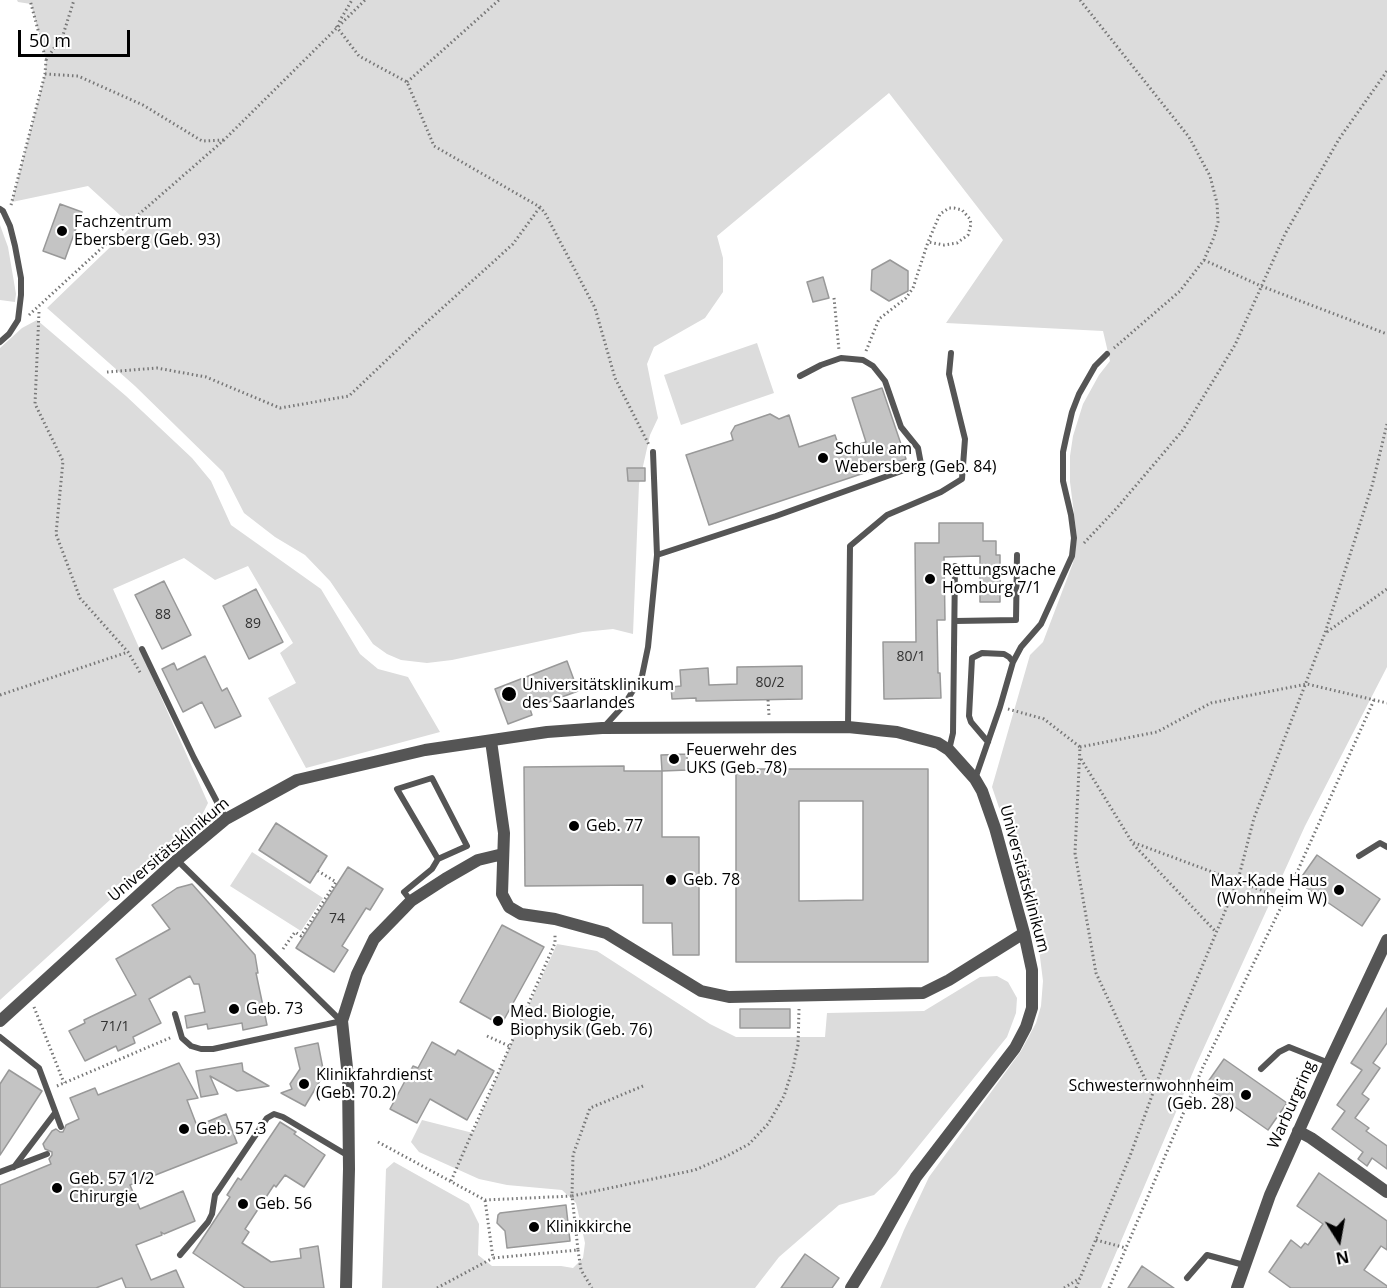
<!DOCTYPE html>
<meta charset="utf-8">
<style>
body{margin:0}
#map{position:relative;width:1387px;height:1288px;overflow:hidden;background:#fff;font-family:"Open Sans",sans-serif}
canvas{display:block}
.north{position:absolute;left:1309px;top:1210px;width:60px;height:60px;-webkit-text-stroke:4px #fff;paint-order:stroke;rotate:169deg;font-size:16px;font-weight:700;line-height:24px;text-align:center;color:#000}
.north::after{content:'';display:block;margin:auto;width:21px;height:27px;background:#000;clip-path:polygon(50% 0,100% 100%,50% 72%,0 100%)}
.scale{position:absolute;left:18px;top:30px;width:112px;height:27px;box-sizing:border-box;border:3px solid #000;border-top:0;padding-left:8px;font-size:18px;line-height:21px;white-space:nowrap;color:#000;-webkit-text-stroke:4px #fff;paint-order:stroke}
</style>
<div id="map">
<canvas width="1387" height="1288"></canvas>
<div class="north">N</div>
<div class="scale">50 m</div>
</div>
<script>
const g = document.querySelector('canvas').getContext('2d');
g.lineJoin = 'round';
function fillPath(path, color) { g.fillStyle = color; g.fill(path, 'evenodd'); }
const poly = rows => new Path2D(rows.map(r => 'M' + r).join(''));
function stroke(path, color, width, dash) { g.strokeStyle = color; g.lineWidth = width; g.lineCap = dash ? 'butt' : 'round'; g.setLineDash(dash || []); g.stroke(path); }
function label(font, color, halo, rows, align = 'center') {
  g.font = font + ' "Open Sans",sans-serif'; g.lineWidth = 4.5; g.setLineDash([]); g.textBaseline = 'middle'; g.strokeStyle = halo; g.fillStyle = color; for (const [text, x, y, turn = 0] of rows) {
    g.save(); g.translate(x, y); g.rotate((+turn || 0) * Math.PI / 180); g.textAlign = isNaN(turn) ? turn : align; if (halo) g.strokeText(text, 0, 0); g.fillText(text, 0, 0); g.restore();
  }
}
fillPath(poly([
 [17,0,1387,0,1387,667,1305,826,1196,1065,1101,1288,880,1288,904,1230,929,1177,1021,1051,1036,1023,1041,1006,1043,981,1037,933,1024,881,992,787,1030,655,1043,642,1073,563,1077,538,1070,482,1070,456,1073,436,1083,404,1099,375,1110,361,1103,331,946,323,1003,240,889,93,717,236,723,258,723,292,705,318,654,347,647,364,658,418,650,435,639,484,633,634,613,629,583,632,452,660,427,663,401,660,387,654,373,644,330,581,305,555,275,537,244,513,223,472,135,386,47,308,132,226,88,186,12,202,45,74,46,60,31,4,18,2],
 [0,225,8,247,16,294,15,302,0,300],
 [37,320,126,396,192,458,211,481,231,525,321,589,360,654,378,669,408,677,440,732,306,768,268,698,296,683,280,653,293,643,248,566,215,580,184,558,113,589,208,803,201,817,0,1000,0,348,22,328],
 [757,343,774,393,681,425,664,375],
 [252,852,323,898,301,931,230,886],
 [557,944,597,951,710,1024,736,1037,825,1037,827,1013,924,1011,980,977,997,976,1008,982,1017,998,1016,1013,1007,1037,896,1174,874,1195,839,1205,779,1257,755,1288,382,1288,386,1169,394,1162,469,1204,479,1224,478,1255,492,1266,561,1266,573,1268,583,1258,585,1243,576,1203,562,1190,507,1185,479,1179,419,1152,411,1142,422,1120,473,1133,510,1046]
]), '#dcdcdc');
const building = poly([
 [60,204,82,212,65,259,43,251,60,204],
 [890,260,908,271,908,291,889,301,871,290,872,270,890,260],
 [823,277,829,298,813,302,807,282,823,277],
 [882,388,906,459,709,525,686,455,733,440,731,433,735,426,770,414,779,419,789,415,799,447,835,435,840,450,866,442,852,398,882,388],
 [627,468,645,468,645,481,628,481,627,468],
 [939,523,983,523,983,541,996,541,996,555,1000,555,1000,602,980,602,980,556,944,557,945,620,937,620,938,673,940,673,941,698,884,699,883,642,916,642,915,543,939,543,939,523],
 [164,581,191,635,162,649,135,595,164,581],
 [256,589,283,642,249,659,223,606,256,589],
 [205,656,222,691,227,688,241,716,215,728,202,702,183,712,162,669,174,663,177,670,205,656],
 [567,661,578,691,530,709,532,715,508,724,495,689,567,661],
 [802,666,802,699,696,701,696,698,672,699,671,687,681,686,680,670,708,668,709,685,737,684,737,667,802,666],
 [687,754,688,770,662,771,661,755,687,754],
 [624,766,624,771,662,771,662,837,699,837,699,955,673,955,672,923,643,923,643,885,525,886,524,767,624,766],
 [736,769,928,769,928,962,736,962,736,769],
 [799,801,863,801,863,900,799,901,799,801],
 [276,823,327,856,310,883,259,850,276,823],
 [1317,855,1380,899,1362,926,1298,882,1317,855],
 [348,867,383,889,370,910,366,908,342,946,348,950,334,972,296,948,348,867],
 [192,884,255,955,258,973,256,973,267,1025,243,1030,242,1023,208,1029,207,1024,187,1028,185,1016,205,1012,199,984,194,984,190,976,149,999,161,1023,133,1037,135,1043,118,1051,116,1046,85,1061,69,1031,85,1023,84,1020,136,995,116,959,170,929,152,905,177,888,192,884],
 [502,925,544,947,501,1025,460,1002,502,925],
 [1387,1008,1387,1043,1373,1063,1380,1068,1362,1094,1369,1099,1355,1118,1369,1128,1366,1131,1387,1146,1387,1169,1372,1158,1367,1166,1358,1159,1363,1152,1332,1129,1345,1111,1337,1105,1362,1070,1351,1063,1387,1008],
 [740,1009,790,1009,790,1028,740,1028,740,1009],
 [432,1042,455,1055,458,1050,494,1071,467,1120,430,1099,417,1123,390,1109,413,1066,418,1068,432,1042],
 [318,1043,324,1074,305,1106,281,1093,292,1089,290,1084,300,1069,295,1048,318,1043],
 [1224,1059,1287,1103,1268,1130,1205,1086,1224,1059],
 [179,1063,198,1098,187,1100,197,1126,226,1114,237,1143,130,1185,140,1209,183,1191,195,1221,164,1234,161,1232,162,1235,136,1245,151,1280,176,1270,184,1288,126,1288,122,1278,96,1288,0,1288,0,1185,51,1164,49,1159,52,1155,52,1152,45,1149,43,1144,52,1131,56,1129,60,1132,63,1132,66,1125,79,1119,70,1098,95,1088,98,1095,179,1063],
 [242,1063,243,1071,269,1086,237,1091,210,1076,218,1094,201,1097,196,1071,242,1063],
 [9,1070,42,1091,0,1155,0,1084,9,1070],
 [280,1122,296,1132,294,1134,325,1155,304,1187,285,1175,276,1187,274,1185,245,1229,249,1232,242,1243,271,1262,301,1258,300,1249,318,1246,324,1288,245,1288,193,1253,230,1197,227,1195,238,1178,241,1180,280,1122],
 [1319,1173,1387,1221,1387,1250,1381,1246,1364,1270,1387,1286,1387,1288,1291,1288,1269,1272,1291,1240,1301,1248,1305,1243,1308,1245,1323,1224,1297,1206,1319,1173],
 [566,1205,570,1241,507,1248,505,1231,497,1223,498,1215,500,1213,566,1205],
 [805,1254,839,1278,832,1288,781,1288,805,1254],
 [1142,1266,1174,1288,1128,1288,1142,1266]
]);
fillPath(building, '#c4c4c4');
stroke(building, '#999', 1.5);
stroke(poly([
 [1080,0,1189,137,1210,176,1217,203,1218,222,1214,237,1204,260,1180,291,1114,348],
 [339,22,352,0],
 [336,26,359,56,407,82,434,146,540,207,545,213,595,308,615,378,649,445],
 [46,60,63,35,74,0],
 [45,74,78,76,143,105,202,141,224,140],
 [407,82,499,0],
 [11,205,45,74,46,60,30,0],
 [1204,260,1261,286,1387,334],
 [834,298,839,350],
 [39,312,35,404,63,461,56,534,80,598,128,652,141,674],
 [29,315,130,222,224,140,365,0],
 [866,351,879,319,906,298,913,288,928,242,940,214,949,208,954,208,962,210,970,219,971,224,968,235,957,243,944,245,928,242],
 [107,372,157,368,206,377,280,408,349,396,417,331,513,244,540,207],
 [1084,543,1116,509,1183,430,1235,345,1285,234,1339,139,1387,71],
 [1327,632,1387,589],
 [0,695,128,652],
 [768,700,769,715],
 [1008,709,1044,719,1080,747,1075,853,1096,973,1152,1094],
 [1080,747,1157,732,1211,703,1307,684,1387,703],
 [1081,759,1132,842,1285,899],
 [1133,844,1216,932],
 [283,949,295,932,301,936,336,882,318,871],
 [34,1007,64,1083],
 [487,1036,509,1046],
 [57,1086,172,1037],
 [643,1086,590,1108,573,1155,572,1196,695,1170,727,1156,749,1144,768,1124,784,1096,793,1068,798,1045,799,1009],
 [378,1142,485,1200,572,1196,578,1250,493,1258,485,1200],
 [451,1181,555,943,555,933],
 [1096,1240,1126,1248],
 [578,1250,581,1270,592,1288],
 [437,1288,493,1258],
 [1064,1288,1080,1278],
 [1076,1288,1130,1156,1177,1027,1238,880,1254,818,1325,633,1372,486,1387,424],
 [1109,1288,1203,1067,1285,899,1374,700]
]), '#777', 3, [1.5, 3]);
stroke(poly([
 [0,209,3,211,10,226,15,246,21,278,21,295,18,320,9,334,0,342],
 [657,555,776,516,921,464,918,448,901,427,885,381,873,366,863,360,841,358,821,365,800,376],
 [955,621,1016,620,1017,555],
 [142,649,194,758,226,819],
 [848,726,850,546,887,515,941,492,962,479,965,439,949,374,951,353],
 [603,728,624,705,642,676,648,647,657,555,653,452],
 [988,742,971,722,969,716,972,658,982,653,1004,654,1009,657,1013,662],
 [949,750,953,733,955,566],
 [975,779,1000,707,1013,662,1021,647,1041,624,1072,556,1074,538,1071,515,1063,481,1063,452,1066,438,1072,412,1079,394,1095,366,1107,354],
 [1359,856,1380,843,1387,847],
 [177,860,341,1021],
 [411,901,404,892,432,869,438,859,397,789,432,778,467,846,438,859],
 [175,1014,182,1038,191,1046,201,1049,213,1049,342,1021],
 [0,1037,39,1068,61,1127],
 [1261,1069,1279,1052,1289,1047,1329,1063],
 [14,1167,55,1113],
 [0,1172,47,1154],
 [180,1255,208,1222,212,1214,215,1195,267,1118,274,1114,283,1117,347,1155],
 [1187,1278,1207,1255,1244,1265]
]), '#555', 6);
stroke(poly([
 [491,741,504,833,502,894,509,907,521,914,555,919,606,933,701,991,729,997,923,993,949,980,1024,933],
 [0,1021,177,860,226,819,297,780,425,750,547,732,602,728,848,727,897,732,938,743,949,750,975,779,982,791,995,828,1024,933,1032,970,1032,1008,1026,1027,1015,1048,916,1177,880,1241,851,1288],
 [1298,1131,1311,1138,1387,1192],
 [346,1288,349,1169,348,1077,342,1021,357,974,374,939,411,901,445,879,478,860,503,854],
 [1237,1288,1270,1195,1329,1063,1387,940]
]), '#555', 12);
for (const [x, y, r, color] of [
 [62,231,6,"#000"],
 [823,458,6,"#000"],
 [930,579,6,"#000"],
 [509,694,8,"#000"],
 [674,759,6,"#000"],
 [574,826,6,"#000"],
 [671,880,6,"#000"],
 [1339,890,6,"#000"],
 [234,1009,6,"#000"],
 [498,1021,6,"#000"],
 [304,1084,6,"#000"],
 [1246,1095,6,"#000"],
 [184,1129,6,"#000"],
 [57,1188,6,"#000"],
 [243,1204,6,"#000"],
 [534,1227,6,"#000"]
]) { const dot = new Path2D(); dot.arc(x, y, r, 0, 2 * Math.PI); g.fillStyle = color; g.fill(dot); stroke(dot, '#fff', 2); }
label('14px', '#313131', null, [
 ["88",163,615],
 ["89",253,624],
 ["80/1",911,657],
 ["80/2",770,683],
 ["74",337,919],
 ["71/1",115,1027]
]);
label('16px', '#000', '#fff', [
 ["Fachzentrum",74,222],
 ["Ebersberg (Geb. 93)",74,240],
 ["Schule am",835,449],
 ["Webersberg (Geb. 84)",835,467],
 ["Rettungswache",942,570],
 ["Homburg 7/1",942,588],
 ["Universitätsklinikum",522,685],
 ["des Saarlandes",522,703],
 ["Feuerwehr des",686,750],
 ["UKS (Geb. 78)",686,768],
 ["Geb. 77",586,826],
 ["Geb. 78",683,880],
 ["Max-Kade Haus",1327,881,"right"],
 ["(Wohnheim W)",1327,899,"right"],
 ["Geb. 73",246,1009],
 ["Med. Biologie,",510,1012],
 ["Biophysik (Geb. 76)",510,1030],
 ["Klinikfahrdienst",316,1075],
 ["(Geb. 70.2)",316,1093],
 ["Schwesternwohnheim",1234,1086,"right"],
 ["(Geb. 28)",1234,1104,"right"],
 ["Geb. 57.3",196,1129],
 ["Geb. 57 1/2",69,1179],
 ["Chirurgie",69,1197],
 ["Geb. 56",255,1204],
 ["Klinikkirche",546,1227]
], 'left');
label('16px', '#000', '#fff', [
 ["Universitätsklinikum",169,850,-40],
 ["Universitätsklinikum",1024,879,75],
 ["Warburgring",1292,1105,-66]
]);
</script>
